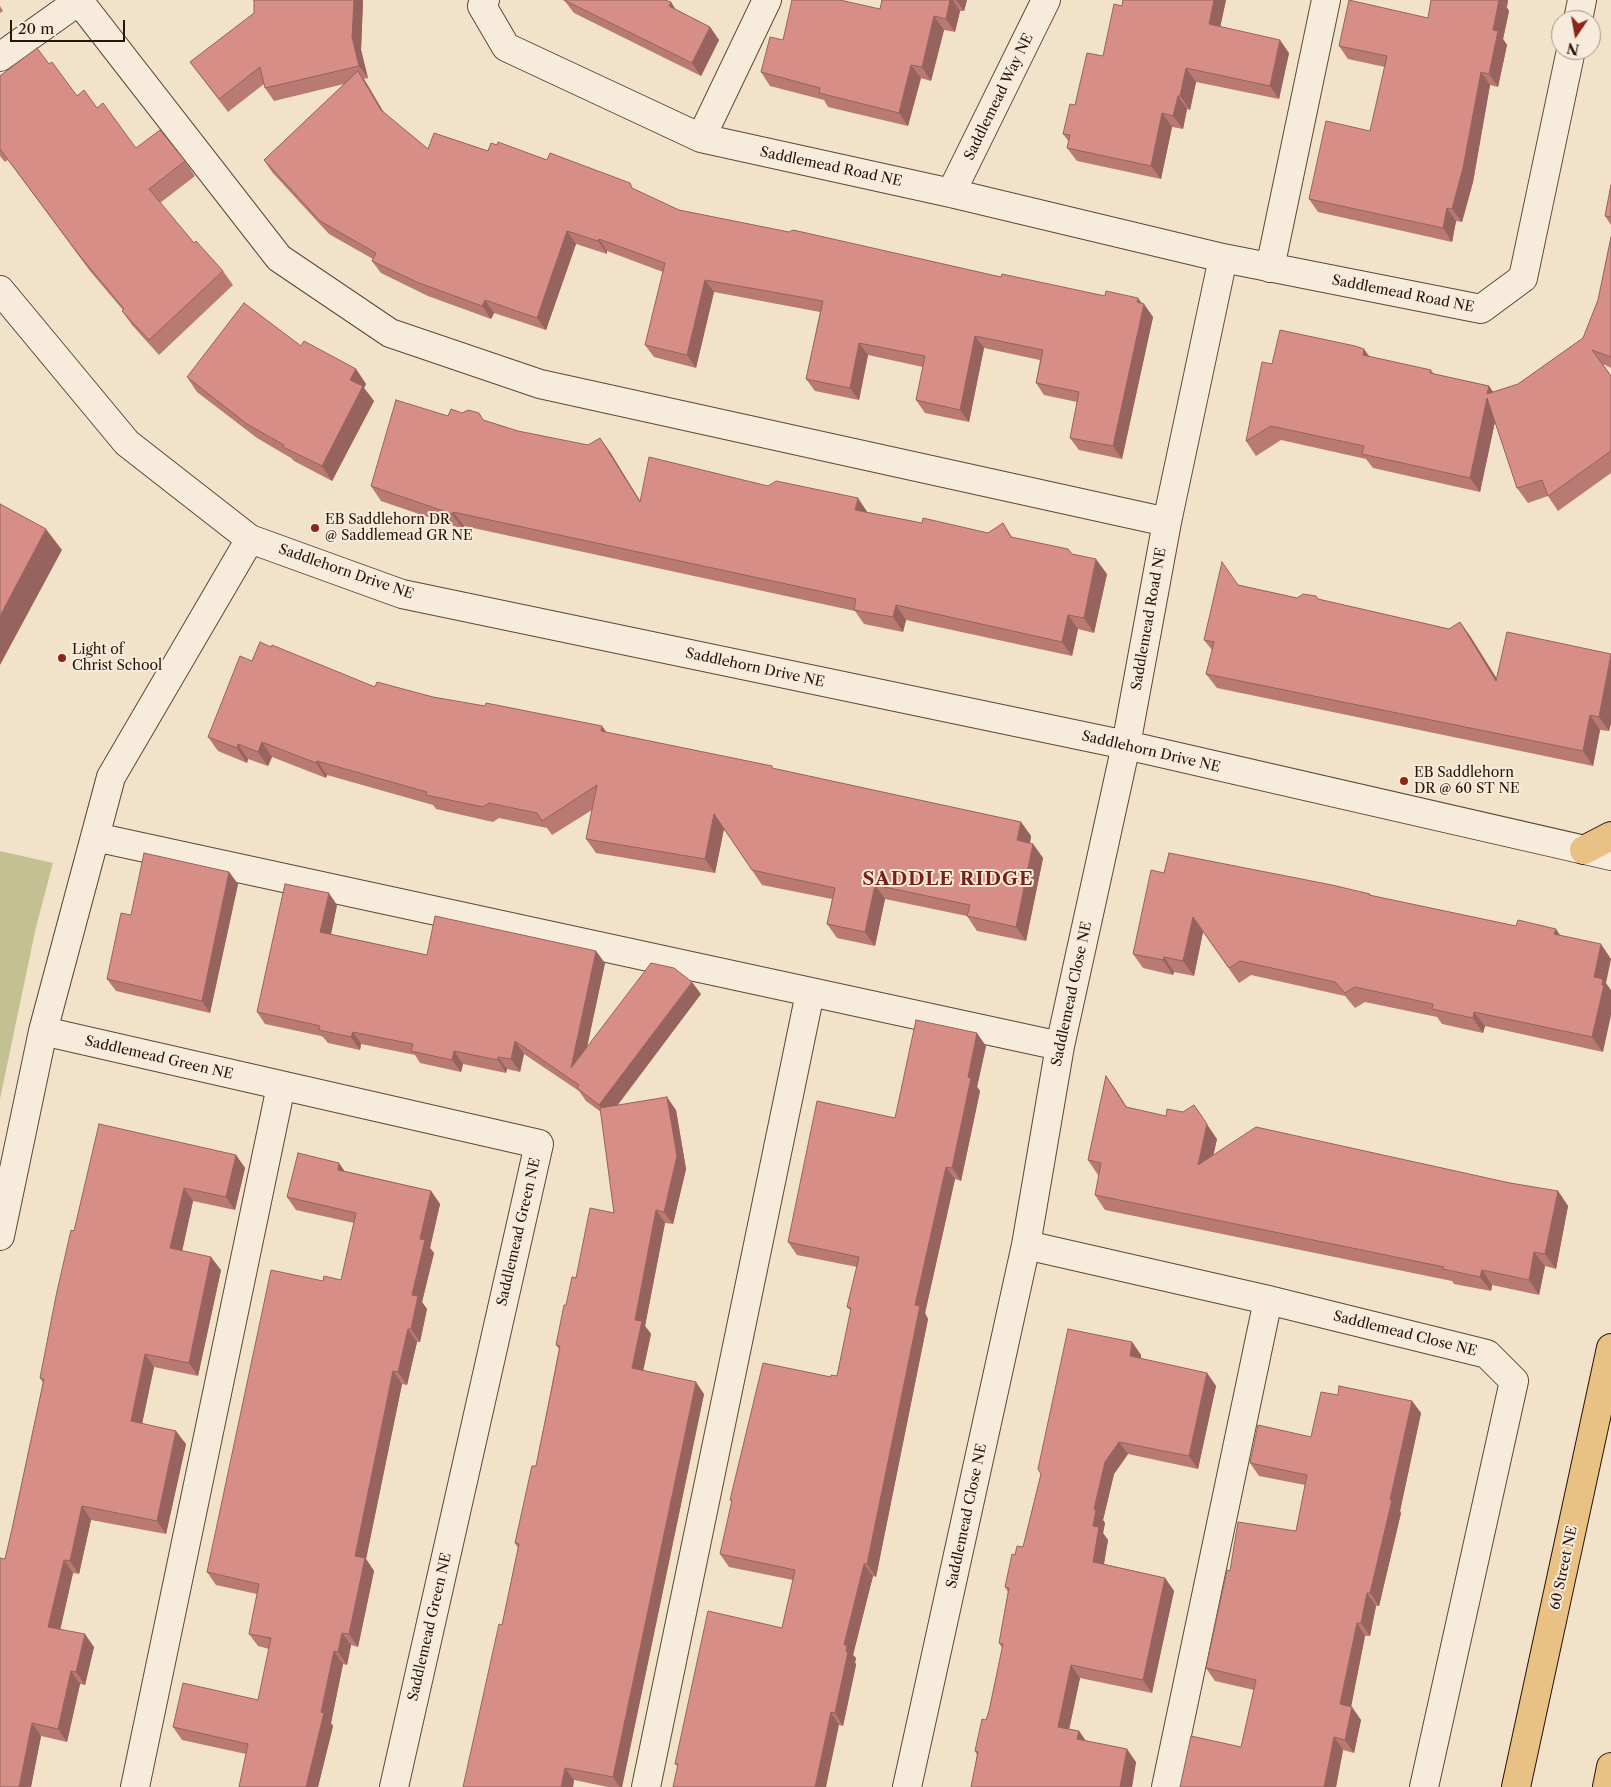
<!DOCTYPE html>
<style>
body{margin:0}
#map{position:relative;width:1611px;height:1787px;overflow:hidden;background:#f2e2c9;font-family:"Libre Caslon Text",serif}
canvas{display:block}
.north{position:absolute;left:1551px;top:10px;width:50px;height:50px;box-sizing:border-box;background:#f7ecdc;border:1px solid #a49687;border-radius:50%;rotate:192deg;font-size:14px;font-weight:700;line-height:20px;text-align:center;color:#281507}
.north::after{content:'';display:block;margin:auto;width:18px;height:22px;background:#8f2418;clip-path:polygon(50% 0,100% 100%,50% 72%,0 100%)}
.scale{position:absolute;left:10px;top:20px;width:115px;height:22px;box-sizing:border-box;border:2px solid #281507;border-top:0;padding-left:6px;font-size:15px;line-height:18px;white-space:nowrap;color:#281507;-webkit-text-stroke:4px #f7ecdc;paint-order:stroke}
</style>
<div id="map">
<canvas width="1611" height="1787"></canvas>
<div class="north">N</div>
<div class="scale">20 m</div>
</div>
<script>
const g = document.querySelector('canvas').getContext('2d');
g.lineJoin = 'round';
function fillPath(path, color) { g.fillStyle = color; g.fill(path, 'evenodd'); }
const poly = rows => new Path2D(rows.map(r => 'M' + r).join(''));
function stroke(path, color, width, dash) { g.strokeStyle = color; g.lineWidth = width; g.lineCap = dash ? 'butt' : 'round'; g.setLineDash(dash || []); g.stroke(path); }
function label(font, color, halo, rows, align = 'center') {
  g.font = font + ' "Libre Caslon Text",serif'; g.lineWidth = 4; g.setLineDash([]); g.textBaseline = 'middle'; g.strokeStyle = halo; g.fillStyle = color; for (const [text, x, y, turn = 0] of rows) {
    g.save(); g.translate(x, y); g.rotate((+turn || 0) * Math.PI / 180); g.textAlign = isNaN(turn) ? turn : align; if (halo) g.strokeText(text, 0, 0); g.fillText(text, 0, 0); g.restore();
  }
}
fillPath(poly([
 [0,851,53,863,36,927,0,1099]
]), '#c3c191');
const minor = poly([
 [485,0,482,6,506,47,701,138,951,193,1223,258,1481,309,1523,278,1571,50],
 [79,1,279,258,390,333,540,384,1167,522],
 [1578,20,1582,0],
 [0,57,80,0],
 [701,138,767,0],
 [951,193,1046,0],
 [1270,268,1326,0],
 [0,290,127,443,250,539,402,594,1126,745,1611,856],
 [95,837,1060,1046],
 [43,1031,539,1144,394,1787],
 [0,1236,43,1031,111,777,250,539],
 [1026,1245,1268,1300,1487,1354,1514,1381,1424,1787],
 [135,1787,281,1086],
 [646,1787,810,993],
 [907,1787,1026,1245,1060,1046,1126,745,1167,522,1223,258],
 [1166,1787,1268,1300]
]);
const major = poly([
 [1584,850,1611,836],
 [1516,1787,1611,1348],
 [1607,1787,1611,1767]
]);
stroke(minor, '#5a4838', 30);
stroke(major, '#281507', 30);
stroke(minor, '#f7ecdc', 28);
stroke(major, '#e9c184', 28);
fillPath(poly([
 [254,0,363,0,361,50,368,78,364,79,384,113,428,149,488,151,497,145,547,160,635,190,679,210,1001,277,1142,303,1153,317,1122,459,1079,450,1070,438,1077,402,1044,395,1036,383,1040,360,984,348,969,422,925,413,916,400,923,367,868,355,859,400,815,391,806,379,820,312,714,292,696,368,654,357,645,345,663,272,607,251,607,254,576,244,546,330,494,313,491,319,428,296,381,273,372,261,373,259,329,234,272,172,264,160,344,84,274,101,265,88,264,84,228,112,190,62,254,13],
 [564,0,675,9,710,27,719,40,701,76,574,13],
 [882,0,967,0,964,11,960,11,955,32,944,30,931,81,921,78,908,126,828,107,824,100,770,86,761,72,783,40,880,9],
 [1123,0,1226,0,1220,27,1289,53,1279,99,1196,82,1190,110,1187,109,1183,129,1172,127,1161,179,1077,161,1067,148,1069,142,1063,134,1075,105,1103,56,1122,6],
 [1431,0,1508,0,1507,7,1509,11,1503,39,1507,45,1498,87,1490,85,1473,182,1462,222,1456,221,1452,242,1318,212,1309,199,1370,131,1385,67,1348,59,1339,46,1428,18],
 [0,6,3,11,0,13],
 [49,64,77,96,97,108,136,148,185,161,195,176,160,203,194,243,223,271,233,285,159,355,132,325,122,311,123,310,90,271,8,160,5,162,0,156,0,76],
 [1611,185,1611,225,1605,216],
 [1611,237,1611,368,1603,364,1611,376,1611,473,1558,511,1548,496,1528,503,1517,488,1495,422,1480,492,1373,468,1366,459,1281,440,1256,456,1246,441,1272,364,1370,357,1431,370,1434,374,1489,386,1493,392,1518,384,1583,338,1598,300],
 [301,346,356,369,366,384,364,388,374,401,332,481,294,461,291,458,257,438,197,392,187,377],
 [448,416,484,420,518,431,610,452,640,501,867,512,922,523,988,533,1003,523,1012,537,1072,554,1107,574,1094,633,1078,629,1072,656,906,620,903,632,864,624,855,611,464,526,463,529,381,501,371,486],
 [1238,585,1297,598,1318,599,1449,629,1460,622,1470,636,1497,679,1611,654,1611,723,1609,731,1600,730,1593,766,1217,688,1206,674,1212,650,1204,640],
 [252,661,375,687,433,697,606,733,1021,822,1031,836,1030,843,1033,844,1043,858,1026,941,977,931,967,916,885,899,875,946,837,938,827,924,832,899,762,885,724,829,715,873,596,853,586,839,592,810,552,835,547,828,499,818,493,822,436,809,433,805,327,775,326,778,272,757,268,766,248,759,247,763,218,751,208,737],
 [229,872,238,884,210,1013,116,991,107,979,131,915],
 [1164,873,1370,894,1371,896,1560,935,1606,983,1603,1052,1485,1026,1483,1033,1442,1024,1437,1017,1365,1002,1355,1008,1345,996,1251,975,1239,983,1203,932,1194,976,1174,972,1173,975,1143,968,1133,954],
 [337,905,331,934,427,955,605,963,587,1047,701,994,618,1105,676,1110,686,1169,673,1224,665,1223,645,1326,651,1334,643,1370,704,1394,622,1787,608,1787,574,1780,573,1787,502,1625,518,1548,515,1543,536,1466,559,1349,556,1345,566,1305,576,1278,614,1213,601,1112,586,1101,579,1091,524,1054,520,1072,507,1069,506,1073,463,1064,461,1072,420,1063,415,1055,361,1044,360,1050,328,1043,323,1037,321,1036,265,1024,257,1012],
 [986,1046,977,1087,980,1091,961,1181,955,1179,925,1313,928,1319,876,1577,873,1576,853,1655,856,1658,855,1662,856,1665,843,1726,839,1725,677,1766,675,1764,782,1628,793,1580,729,1567,720,1554,732,1502,730,1500,831,1377,837,1376,851,1311,847,1307,857,1267,797,1255,788,1242,895,1118],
 [1106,1076,1127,1108,1217,1139,1213,1155,1510,1183,1558,1191,1568,1206,1556,1269,1545,1266,1539,1295,1492,1285,1491,1291,1454,1284,1452,1281,1105,1210,1095,1195,1099,1175,1098,1175,1088,1160],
 [236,1155,245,1168,235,1210,193,1201,182,1251,221,1270,198,1376,154,1367,142,1423,186,1444,166,1534,91,1520,79,1574,73,1573,60,1629,94,1647,85,1685,80,1684,67,1742,41,1736,31,1787,5,1559,12,1529,43,1383,40,1378,74,1231],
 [345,1171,431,1191,440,1204,430,1248,434,1253,422,1302,427,1309,420,1342,417,1342,407,1385,402,1384,366,1559,374,1571,358,1647,351,1645,347,1665,343,1664,331,1723,333,1726,318,1787,239,1787,246,1754,182,1740,173,1727,258,1700,269,1649,258,1646,249,1634,257,1594,216,1585,207,1572,323,1281,341,1280,354,1223,296,1210,287,1197],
 [1132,1342,1141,1355,1141,1359,1207,1373,1216,1386,1198,1469,1128,1454,1114,1474,1103,1520,1105,1523,1103,1533,1108,1540,1104,1564,1165,1578,1174,1591,1152,1693,1080,1678,1069,1729,1079,1731,1085,1740,1136,1762,1132,1787,971,1787,977,1755,975,1751,989,1711,1002,1648,999,1643,1008,1592,1005,1587,1015,1555,1023,1547,1041,1474],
 [1338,1395,1412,1401,1421,1413,1400,1511,1401,1513,1379,1606,1376,1606,1370,1636,1365,1636,1351,1707,1361,1720,1354,1753,1343,1750,1336,1787,1180,1787,1241,1747,1254,1690,1215,1681,1206,1668,1230,1571,1296,1531,1305,1485,1259,1476,1250,1463,1311,1437]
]), '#b87a73');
fillPath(poly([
 [354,0,363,0,361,50,368,78,359,66,352,37],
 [950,0,953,0,960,11,955,32,946,19],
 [956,0,967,0,964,11],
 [1214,0,1226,0,1218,37,1209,24],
 [1499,0,1501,0,1509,11,1503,39,1507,45,1498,87,1489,74,1493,30],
 [1501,0,1508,0,1507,7],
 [671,2,680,16,669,6],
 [934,16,944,30,931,81,922,67],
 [710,27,719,40,701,76,692,63],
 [1280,40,1289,53,1279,99,1270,86],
 [911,65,921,78,908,126,899,113],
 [1186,68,1196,82,1190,110,1180,96],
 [358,71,367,84,390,123,381,110],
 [1481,72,1490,85,1473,182,1462,222,1452,209],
 [1178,96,1187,109,1183,129,1173,116],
 [1162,113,1172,127,1161,179,1151,166],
 [1447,208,1456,221,1452,242,1443,228],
 [567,231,576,244,546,330,537,318],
 [599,239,607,251,607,254,598,241],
 [705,280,714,292,696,368,687,355],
 [1138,298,1144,306,1144,304,1153,317,1122,459,1113,446],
 [485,300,494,313,491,319,482,306],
 [975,336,984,348,969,422,960,410],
 [859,343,868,355,859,400,850,388],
 [1364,349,1375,364,1363,355],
 [356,369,366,384,364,388,374,401,332,481,322,466,350,380],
 [1489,386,1499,401,1487,394],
 [1487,398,1497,412,1480,492,1470,478],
 [600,438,610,452,650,517,640,502],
 [858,498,868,513,855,510],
 [453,512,464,526,463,529,452,514],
 [46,529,62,550,0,665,0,616],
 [1096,559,1107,574,1094,633,1084,618],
 [896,605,906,620,903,632,893,617],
 [1068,615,1078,629,1072,656,1062,642],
 [1460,622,1470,636,1507,695,1496,681],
 [1611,657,1611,723,1609,731,1599,717],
 [1590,715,1600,730,1593,766,1583,751],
 [602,726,612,740,601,731],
 [262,742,272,757,268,766,258,752],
 [238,744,248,759,247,763,237,748],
 [317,761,327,775,326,778,316,763],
 [714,814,724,829,715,873,705,859],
 [1021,822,1031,836,1028,855,1017,840],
 [1033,844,1043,858,1026,941,1016,927],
 [229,872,238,884,210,1013,202,1001],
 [875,885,885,899,875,946,865,932],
 [329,893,337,905,329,944,320,932],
 [1193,917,1203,932,1194,976,1183,961],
 [1556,929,1566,944,1554,934],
 [1601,944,1611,959,1606,983,1611,990,1611,1015,1603,1052,1592,1037,1594,977],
 [596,951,605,963,580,1080,571,1068],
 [1164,957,1174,972,1173,975,1163,960],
 [692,982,701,994,608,1117,599,1105],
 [1474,1012,1485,1026,1483,1033,1473,1018],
 [353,1032,361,1044,360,1050,351,1037],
 [977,1033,986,1046,977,1087,980,1091,961,1181,952,1168,968,1077],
 [515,1041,524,1054,520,1072,511,1059],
 [454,1051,463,1064,461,1072,452,1060],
 [498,1057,507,1069,506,1073,498,1060],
 [1106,1076,1116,1090,1136,1122,1126,1107],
 [667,1097,676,1110,686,1169,673,1224,664,1212],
 [1194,1105,1217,1139,1208,1180,1198,1165],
 [236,1155,245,1168,235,1210,226,1197],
 [339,1163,348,1176,338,1170],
 [946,1167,955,1179,925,1313,928,1319,876,1577,867,1564,915,1305],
 [184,1188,193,1201,180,1261,170,1248],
 [431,1191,440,1204,430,1248,434,1253,422,1302,427,1309,420,1342,411,1329,412,1295,420,1239],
 [1558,1191,1568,1206,1556,1269,1545,1254],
 [656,1210,665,1223,645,1326,651,1334,641,1381,632,1368,635,1320],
 [1534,1252,1545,1266,1539,1295,1529,1280],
 [211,1257,221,1270,198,1376,189,1363],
 [1482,1270,1492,1285,1491,1291,1480,1277],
 [408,1329,417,1342,407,1385,398,1372],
 [1132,1342,1141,1355,1139,1369,1130,1356],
 [145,1354,154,1367,140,1434,131,1421],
 [393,1371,402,1384,366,1559,374,1571,358,1647,349,1634,355,1556],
 [1207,1373,1216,1386,1198,1469,1189,1456],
 [696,1382,704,1394,622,1787,620,1787,613,1777],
 [1412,1401,1421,1413,1400,1511,1401,1513,1379,1606,1370,1593],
 [176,1431,186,1444,166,1534,157,1521],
 [1119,1442,1128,1454,1114,1474,1103,1520,1105,1523,1103,1533,1108,1540,1102,1575,1093,1562,1094,1509,1105,1462],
 [82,1506,91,1520,79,1574,70,1561],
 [64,1560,73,1573,58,1640,48,1627],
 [864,1564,873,1576,853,1655,856,1658,855,1662,856,1665,843,1726,835,1713,846,1652,844,1645],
 [1165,1578,1174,1591,1152,1693,1143,1680],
 [1367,1593,1376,1606,1370,1636,1361,1623],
 [1357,1623,1365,1636,1349,1717,1340,1704],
 [342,1633,351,1645,347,1665,338,1652],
 [85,1634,94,1647,85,1685,76,1672],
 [334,1651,343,1664,331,1723,333,1726,318,1787,306,1787],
 [1071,1665,1080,1678,1067,1739,1058,1727],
 [71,1671,80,1684,67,1742,58,1729],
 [1352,1707,1361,1720,1354,1753,1345,1740],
 [831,1712,839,1725,826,1787,815,1787],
 [32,1723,41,1736,31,1787,19,1787],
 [1079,1731,1088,1744,1077,1739],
 [1334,1737,1343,1750,1336,1787,1324,1787],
 [1127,1749,1136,1762,1132,1787,1120,1787],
 [565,1768,574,1780,573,1787,561,1787]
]), '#96635e');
const building = poly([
 [254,0,354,0,352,37,359,66,265,88,260,67,219,99,190,62,254,13,254,0],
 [564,0,665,0,671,2,669,6,710,27,692,63,564,0],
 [792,0,840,0,880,9,882,0,950,0,946,19,934,16,922,67,911,65,899,113,819,93,820,88,761,72,770,37,783,40,792,0],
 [1123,0,1214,0,1209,24,1280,40,1270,86,1186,68,1180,96,1178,96,1173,116,1162,113,1151,166,1067,148,1070,135,1063,134,1070,104,1075,105,1087,53,1103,56,1114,4,1122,6,1123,0],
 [1349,0,1428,18,1431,0,1499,0,1493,30,1498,31,1489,74,1481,72,1463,168,1452,209,1447,208,1443,228,1309,199,1326,121,1370,131,1387,56,1339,46,1349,0],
 [37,48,49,64,52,62,77,96,84,90,97,108,103,103,136,148,160,130,185,161,149,189,194,243,196,241,223,271,149,340,122,311,124,309,80,256,0,149,0,76,37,48],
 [358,71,381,110,428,149,434,133,488,151,491,143,497,145,498,142,547,160,550,153,630,183,632,188,679,210,789,232,793,230,1001,277,1002,274,1105,296,1106,291,1138,298,1137,302,1144,304,1113,446,1070,438,1079,392,1036,383,1043,350,975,336,960,410,916,400,925,356,859,343,850,388,806,379,823,301,705,280,687,355,645,345,665,263,599,239,598,241,567,231,537,318,485,300,482,306,419,283,372,261,376,253,320,221,264,160,358,71],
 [1611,185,1611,217,1605,216,1611,185],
 [1611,237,1611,357,1592,350,1611,376,1611,451,1548,496,1542,480,1517,488,1487,398,1470,478,1362,454,1364,446,1271,426,1246,441,1262,362,1272,364,1280,330,1355,346,1364,349,1363,355,1431,370,1430,373,1489,386,1487,394,1518,384,1583,338,1598,300,1611,237],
 [244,303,301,346,304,341,356,369,350,380,363,386,322,466,283,447,284,445,247,424,187,377,244,303],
 [396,400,448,416,451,409,462,413,468,410,479,413,483,420,518,431,588,445,600,438,640,502,649,457,768,486,776,481,858,498,855,510,922,523,923,518,988,533,1003,523,1011,537,1068,549,1072,554,1096,559,1084,618,1068,615,1062,642,896,605,893,617,854,610,856,599,453,512,452,514,371,486,396,400],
 [0,504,46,529,0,616,0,504],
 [1222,562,1238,585,1297,598,1303,594,1316,596,1318,599,1449,629,1460,622,1496,681,1507,632,1611,654,1599,717,1590,715,1583,751,1206,674,1214,642,1204,640,1222,562],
 [260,642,271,647,272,645,375,687,377,682,433,697,485,706,486,703,602,726,601,731,772,766,772,768,1021,822,1017,840,1033,844,1016,927,967,916,970,905,875,885,865,932,827,924,835,888,752,870,714,814,705,859,586,839,597,785,542,821,537,813,489,803,483,807,426,795,427,792,317,761,316,763,262,742,258,752,238,744,237,748,208,737,240,656,252,661,260,642],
 [144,853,229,872,202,1001,107,979,121,913,131,915,144,853],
 [1169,853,1332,885,1370,894,1369,895,1516,926,1518,920,1556,929,1554,934,1601,944,1594,977,1603,979,1602,985,1604,985,1592,1037,1474,1012,1473,1018,1432,1009,1433,1004,1355,987,1345,993,1335,982,1240,961,1229,968,1193,917,1183,961,1164,957,1163,960,1133,954,1151,870,1164,873,1169,853],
 [285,884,329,893,320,932,427,955,435,916,596,951,571,1068,651,963,674,968,692,982,599,1105,577,1088,579,1085,515,1041,511,1059,498,1057,498,1060,454,1051,452,1060,411,1051,413,1044,353,1032,351,1037,319,1030,320,1026,312,1024,257,1012,285,884],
 [916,1020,977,1033,968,1077,971,1078,952,1168,946,1167,915,1305,920,1306,867,1564,864,1564,844,1645,847,1645,846,1652,848,1652,835,1713,831,1712,815,1787,673,1787,678,1764,675,1764,708,1611,782,1628,795,1570,720,1554,732,1500,730,1500,763,1363,831,1377,831,1375,837,1376,851,1308,847,1307,859,1257,788,1242,817,1101,895,1118,916,1020],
 [1106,1076,1126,1107,1166,1116,1167,1109,1183,1112,1194,1105,1207,1124,1198,1165,1256,1127,1510,1183,1558,1191,1545,1254,1534,1252,1529,1280,1482,1270,1480,1277,1443,1269,1444,1267,1095,1195,1101,1163,1088,1160,1106,1076],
 [667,1097,677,1156,664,1212,656,1210,635,1320,642,1321,632,1368,696,1382,613,1777,565,1768,561,1787,463,1787,499,1624,502,1625,519,1544,515,1543,531,1470,532,1466,536,1466,551,1392,560,1346,556,1345,564,1305,566,1305,572,1277,576,1278,590,1208,614,1213,600,1108,667,1097],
 [99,1124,236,1155,226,1197,184,1188,170,1248,211,1257,189,1363,145,1354,131,1421,176,1431,157,1521,82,1506,70,1561,64,1560,48,1627,85,1634,76,1672,71,1671,58,1729,32,1723,19,1787,0,1787,0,1558,5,1559,12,1529,44,1379,40,1378,56,1296,71,1230,74,1231,99,1124],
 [298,1153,339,1163,338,1170,431,1191,420,1239,425,1240,412,1295,418,1296,411,1329,408,1329,398,1372,393,1371,355,1556,365,1558,349,1634,342,1633,338,1652,334,1651,321,1712,324,1713,306,1787,239,1787,248,1744,173,1727,183,1683,258,1700,271,1638,249,1634,259,1584,207,1572,271,1270,323,1281,324,1276,341,1280,356,1213,287,1197,298,1153],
 [1068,1329,1132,1342,1130,1356,1207,1373,1189,1456,1119,1442,1105,1462,1094,1509,1096,1510,1093,1526,1099,1527,1093,1562,1165,1578,1143,1680,1071,1665,1058,1727,1079,1731,1077,1739,1127,1749,1120,1787,971,1787,978,1752,975,1751,982,1719,986,1720,989,1711,1003,1644,999,1643,1009,1588,1005,1587,1012,1554,1015,1555,1017,1546,1023,1547,1041,1474,1038,1469,1068,1329],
 [1339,1386,1412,1401,1390,1500,1392,1500,1370,1593,1367,1593,1361,1623,1357,1623,1340,1704,1352,1707,1345,1740,1334,1737,1324,1787,1180,1787,1191,1736,1241,1747,1256,1680,1206,1668,1227,1570,1230,1571,1238,1522,1296,1531,1307,1475,1250,1463,1258,1425,1311,1437,1321,1392,1338,1395,1339,1386]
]);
fillPath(building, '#d68e86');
stroke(building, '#96635e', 1);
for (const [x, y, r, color] of [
 [315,528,5,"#8f2418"],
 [62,658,5,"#8f2418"],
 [1404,781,5,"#8f2418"]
]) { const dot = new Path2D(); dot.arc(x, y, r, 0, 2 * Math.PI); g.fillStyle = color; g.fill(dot); stroke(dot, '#f7ecdc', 2); }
label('14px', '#281507', '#f7ecdc', [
 ["Saddlemead Way NE",999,97,-64],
 ["Saddlemead Road NE",831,167,12],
 ["Saddlemead Road NE",1403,294,11],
 ["Saddlehorn Drive NE",346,572,19],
 ["Saddlemead Road NE",1149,619,-80],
 ["Saddlehorn Drive NE",755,668,12],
 ["Saddlehorn Drive NE",1151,752,13],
 ["Saddlemead Close NE",1072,994,-78],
 ["Saddlemead Green NE",159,1058,13],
 ["Saddlemead Green NE",519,1232,-77],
 ["Saddlemead Close NE",1405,1334,14],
 ["Saddlemead Close NE",967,1516,-78],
 ["60 Street NE",1564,1568,-78],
 ["Saddlemead Green NE",430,1627,-77]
]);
label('14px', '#281507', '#f7ecdc', [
 ["EB Saddlehorn DR",325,520],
 ["@ Saddlemead GR NE",325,536],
 ["Light of",72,650],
 ["Christ School",72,666],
 ["EB Saddlehorn",1414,773],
 ["DR @ 60 ST NE",1414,789]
], 'left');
g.letterSpacing = '1px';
label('bold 19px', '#7a1f14', '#f7ecdc', [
 ["SADDLE RIDGE",948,880]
]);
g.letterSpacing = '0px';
</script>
